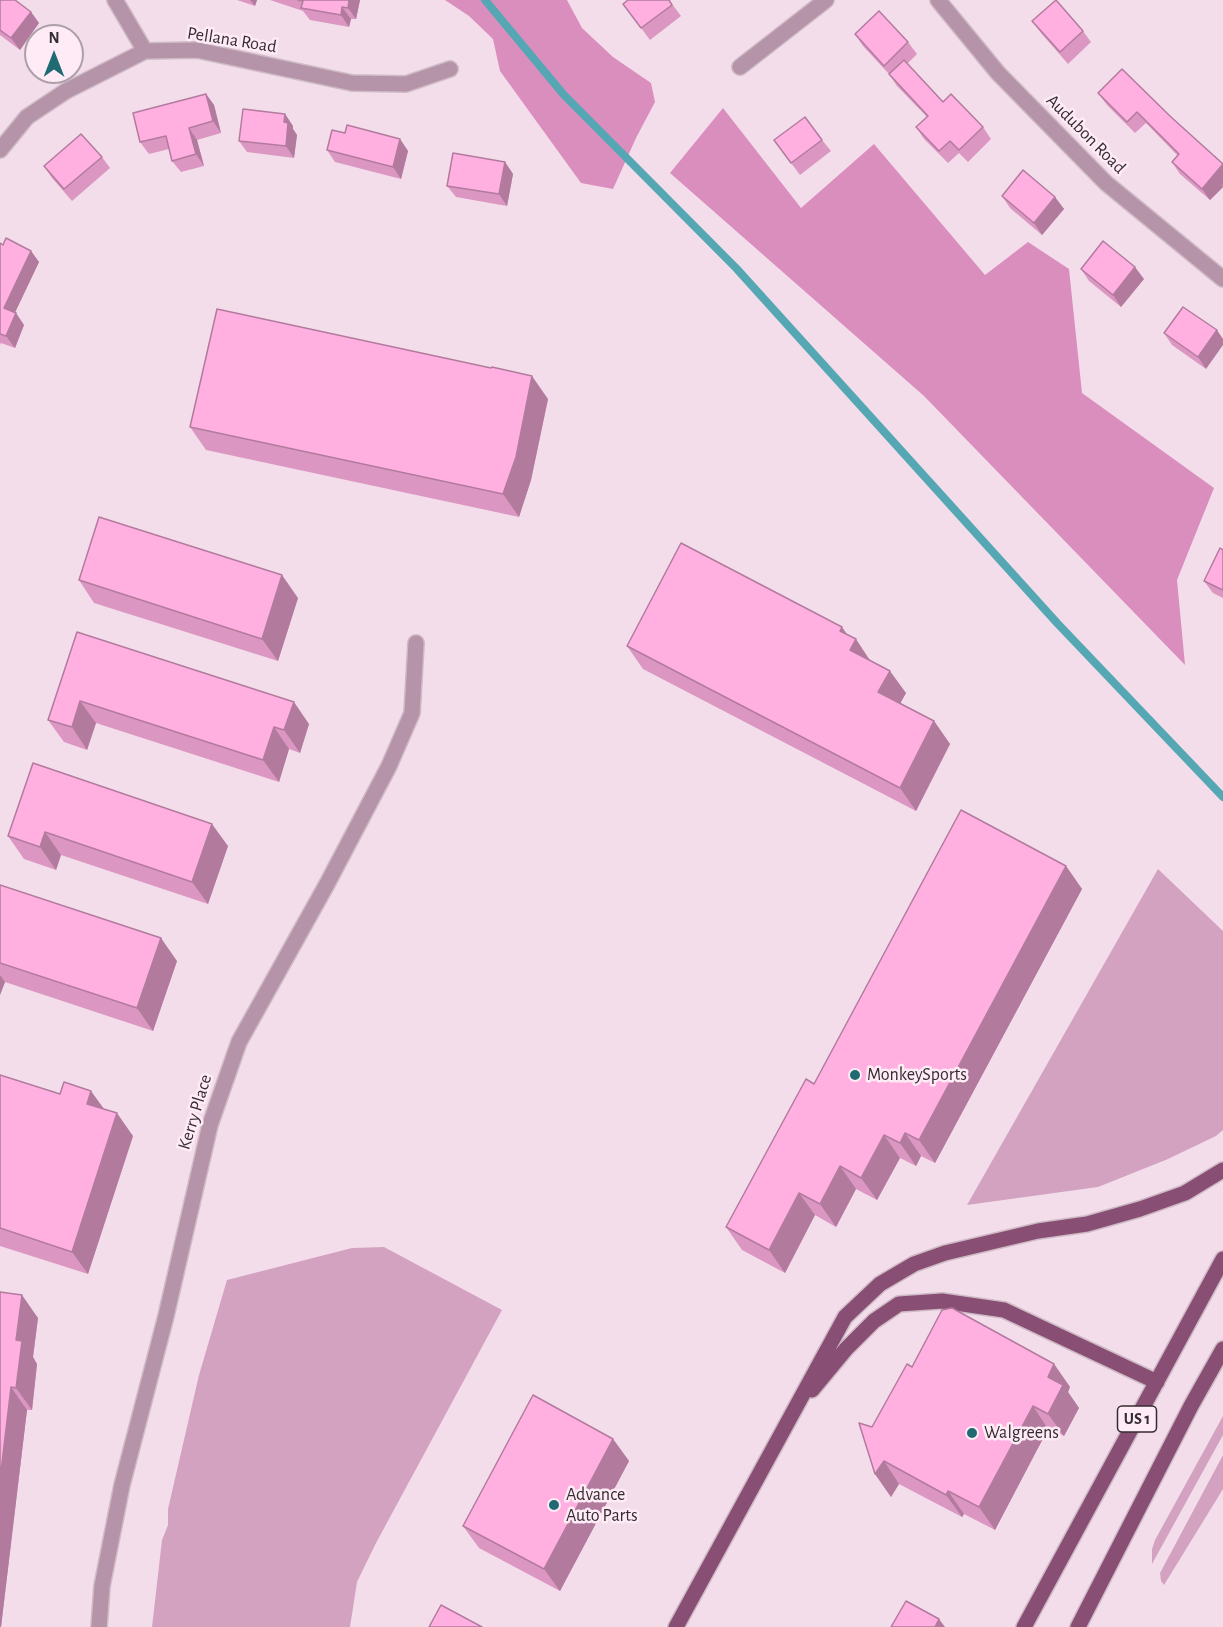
<!DOCTYPE html>
<style>
body{margin:0}
#map{position:relative;width:1223px;height:1627px;overflow:hidden;background:#f4ddea;font-family:"Alegreya Sans",sans-serif}
canvas{display:block}
.north{position:absolute;left:24px;top:24px;width:60px;height:60px;box-sizing:border-box;background:#feebf6;border:2px solid #ad9fa7;border-radius:50%;rotate:0deg;font-size:16px;font-weight:700;line-height:24px;text-align:center;color:#342c31}
.north::after{content:'';display:block;margin:auto;width:21px;height:27px;background:#1f6a73;clip-path:polygon(50% 0,100% 100%,50% 72%,0 100%)}
</style>
<div id="map">
<canvas width="1223" height="1627"></canvas>
<div class="north">N</div>
</div>
<script>
const g = document.querySelector('canvas').getContext('2d');
g.lineJoin = 'round';
function fillPath(path, color) { g.fillStyle = color; g.fill(path, 'evenodd'); }
const poly = rows => new Path2D(rows.map(r => 'M' + r).join(''));
function stroke(path, color, width, dash) { g.strokeStyle = color; g.lineWidth = width; g.lineCap = dash ? 'butt' : 'round'; g.setLineDash(dash || []); g.stroke(path); }
function label(font, color, halo, rows, align = 'center') {
  g.font = font + ' "Alegreya Sans",sans-serif'; g.lineWidth = 5; g.setLineDash([]); g.textBaseline = 'middle'; g.strokeStyle = halo; g.fillStyle = color; for (const [text, x, y, turn = 0] of rows) {
    g.save(); g.translate(x, y); g.rotate((+turn || 0) * Math.PI / 180); g.textAlign = isNaN(turn) ? turn : align; if (halo) g.strokeText(text, 0, 0); g.fillText(text, 0, 0); g.restore();
  }
}
fillPath(poly([
 [1158,869,1223,931,1223,1130,1216,1136,1168,1159,1098,1187,967,1205],
 [384,1247,502,1310,376,1543,357,1582,350,1627,152,1627,162,1540,168,1525,168,1509,199,1375,227,1280,352,1248],
 [1223,1416,1223,1435,1152,1564,1152,1549,1155,1540],
 [1223,1455,1223,1489,1164,1585,1161,1581,1160,1573]
]), '#d3a2c0');
fillPath(poly([
 [445,0,567,0,582,28,613,57,651,83,655,102,636,138,613,189,581,183,500,71,493,39,469,16],
 [723,108,801,208,874,144,985,275,1028,242,1069,269,1082,393,1214,488,1177,580,1185,665,924,396,670,173]
]), '#da8ebe');
stroke(poly([
 [485,0,564,95,736,268,1058,624,1223,797]
]), '#55a7b3', 8);
const street = poly([
 [115,0,145,51],
 [938,0,998,73,1106,183,1223,279],
 [740,67,826,0],
 [0,150,27,117,66,91,145,51,197,50,352,83,406,84,450,69],
 [99,1627,102,1586,122,1485,166,1316,210,1125,239,1042,327,884,389,766,412,713,416,643]
]);
const primary = poly([
 [812,1390,846,1349,874,1321,899,1304,942,1301,1004,1310,1157,1382],
 [676,1627,845,1317,880,1284,914,1264,945,1253,1038,1231,1087,1224,1140,1209,1185,1193,1223,1170],
 [1024,1627,1223,1259],
 [1078,1627,1191,1406,1223,1349]
]);
stroke(street, '#cebac5', 18);
stroke(primary, '#cebac5', 18);
stroke(street, '#b593a8', 15);
stroke(primary, '#894e74', 15);
fillPath(poly([
 [0,0,31,12,39,23,20,50,0,35],
 [237,0,257,0,255,6],
 [270,0,360,0,356,19,351,19,349,27,310,20,303,11],
 [669,0,681,16,650,40,623,4],
 [1032,21,1083,31,1091,42,1068,64,1041,33],
 [855,34,908,42,917,54,907,64,943,102,983,127,991,139,968,162,959,153,948,163,924,139,916,127,927,117,897,86,889,74,863,46],
 [1098,93,1171,117,1223,164,1223,187,1210,200,1180,174,1172,162,1178,156,1146,123,1135,133,1107,105],
 [206,94,214,105,221,133,197,140,204,166,181,172,172,161,169,149,149,154,140,142],
 [285,114,293,126,293,129,297,135,294,158,247,152,239,141],
 [345,133,400,139,408,151,401,179,335,162,327,150],
 [774,140,822,140,831,151,800,175],
 [102,157,110,168,72,201,52,178,44,166],
 [505,162,513,174,507,206,456,197,447,186],
 [1002,196,1055,197,1064,209,1042,235,1010,208],
 [0,243,3,245,31,251,39,262,15,312,24,325,15,348,1,343,0,345],
 [1081,269,1144,279,1121,307,1089,281],
 [1183,307,1206,369,1172,345,1164,333],
 [548,399,531,480,519,517,206,450,190,427],
 [1223,550,1223,598,1213,593,1204,581],
 [79,580,298,598,278,661,94,603],
 [77,632,309,724,300,753,289,749,279,782,96,723,87,750,64,742,48,720],
 [848,635,870,660,906,693,900,703,934,721,950,744,916,811,643,669,627,646],
 [33,763,228,846,208,904,61,855,56,870,24,859,8,836],
 [1066,866,1082,889,935,1163,921,1156,916,1166,900,1158,877,1200,856,1189,836,1227,815,1215,785,1273,742,1250,726,1227,814,1084],
 [0,885,177,961,153,1031,5,982,0,995],
 [0,1075,103,1109,133,1136,88,1274,0,1246],
 [0,1292,38,1318,33,1357,37,1364,32,1410,27,1410,1,1627,0,1627],
 [1054,1364,1070,1387,1068,1392,1079,1408,1064,1436,1048,1429,995,1530,964,1514,962,1517,899,1484,891,1497,875,1474,872,1427,912,1367],
 [613,1439,629,1461,560,1591,479,1548,463,1526]
]), '#db97c2');
fillPath(poly([
 [250,0,257,0,255,6],
 [349,0,360,0,356,19,348,8],
 [342,7,351,19,349,27,341,15],
 [31,12,39,23,20,50,11,38],
 [206,94,214,105,221,133,213,121],
 [285,114,293,126,293,129,297,135,294,158,286,146,284,122],
 [189,128,197,140,204,166,196,154],
 [400,139,408,151,401,179,393,167],
 [505,162,513,174,507,206,499,194],
 [1223,165,1223,186,1220,183,1223,187,1210,200,1202,189],
 [1055,197,1064,209,1042,235,1034,223],
 [31,251,39,262,12,319,4,308],
 [1135,267,1144,279,1121,307,1113,295],
 [16,313,24,325,15,348,6,336],
 [1217,330,1223,339,1223,345,1206,369,1198,357],
 [532,376,548,399,531,480,519,517,503,494],
 [282,575,298,598,278,661,262,639],
 [842,627,853,643,856,639,871,662,850,650,840,631],
 [890,671,906,693,894,715,878,692],
 [80,701,96,723,87,750,72,727],
 [294,702,309,724,300,753,284,730],
 [934,721,950,744,916,811,900,788],
 [274,727,289,749,279,782,263,760],
 [212,824,228,846,208,904,192,882],
 [45,832,61,855,56,870,40,847],
 [1066,866,1082,889,935,1163,919,1140],
 [161,938,177,961,153,1031,137,1008],
 [0,975,5,982,0,995],
 [91,1091,107,1113,87,1104],
 [117,1113,133,1136,88,1274,72,1252],
 [905,1133,921,1156,916,1166,900,1143],
 [884,1135,900,1158,877,1200,861,1178],
 [840,1166,856,1189,836,1227,820,1204],
 [799,1193,815,1215,785,1273,769,1250],
 [22,1295,38,1318,33,1357,37,1364,32,1410,16,1388,16,1340],
 [1054,1364,1070,1387,1068,1392,1079,1408,1064,1436,1048,1414,1048,1377],
 [11,1387,27,1410,1,1627,0,1627,0,1480],
 [1033,1406,1048,1429,995,1530,979,1507],
 [613,1439,629,1461,560,1591,544,1569],
 [884,1461,899,1484,891,1497,875,1474],
 [948,1491,964,1514,962,1517,946,1495],
 [939,1619,945,1627,935,1627]
]), '#b27b9e');
const building = poly([
 [0,0,15,0,31,12,11,38,0,30,0,0],
 [298,0,349,0,348,8,342,7,341,15,301,8,303,1,298,0],
 [628,0,669,0,672,5,641,28,623,4,628,0],
 [1056,0,1083,31,1060,52,1032,21,1056,0],
 [879,11,908,42,884,66,855,34,879,11],
 [904,60,943,102,951,94,983,127,959,150,950,141,939,151,916,127,928,116,889,74,904,60],
 [1122,69,1171,117,1223,164,1202,189,1172,162,1179,154,1137,112,1127,122,1098,93,1122,69],
 [206,94,213,121,189,128,196,154,172,161,166,136,140,142,133,113,206,94],
 [243,109,285,114,284,122,288,123,286,146,239,141,243,109],
 [805,117,822,140,791,163,774,140,805,117],
 [347,125,400,139,393,167,327,150,332,130,345,133,347,125],
 [81,134,102,157,64,189,44,166,81,134],
 [453,153,505,162,499,194,447,186,453,153],
 [1023,170,1055,197,1034,223,1002,196,1023,170],
 [6,238,31,251,4,308,16,313,6,336,0,334,0,243,3,245,6,238],
 [1103,241,1135,267,1113,295,1081,269,1103,241],
 [1183,307,1217,330,1198,357,1164,333,1183,307],
 [217,309,491,368,492,367,532,376,516,457,503,494,190,427,217,309],
 [99,517,282,575,262,639,79,580,99,517],
 [681,543,842,627,840,631,856,639,850,650,890,671,878,692,934,721,900,788,627,646,681,543],
 [1220,548,1223,550,1223,590,1204,581,1220,548],
 [77,632,294,702,284,730,274,727,263,760,80,701,72,727,48,720,77,632],
 [33,763,212,824,192,882,45,832,40,847,8,836,33,763],
 [961,810,1066,866,919,1140,905,1133,900,1143,884,1135,861,1178,840,1166,820,1204,799,1193,769,1250,726,1227,806,1079,814,1084,961,810],
 [0,885,161,938,137,1008,0,963,0,885],
 [0,1075,60,1094,64,1082,91,1091,87,1104,117,1113,72,1252,0,1228,0,1075],
 [0,1292,22,1295,16,1340,22,1341,16,1388,11,1387,0,1480,0,1292],
 [952,1308,1054,1364,1048,1377,1063,1385,1048,1414,1033,1406,979,1507,948,1491,946,1495,884,1461,875,1474,859,1423,872,1427,907,1364,912,1367,942,1310,952,1308],
 [533,1395,613,1439,544,1569,463,1526,533,1395],
 [906,1601,939,1619,935,1627,891,1627,906,1601],
 [441,1605,482,1627,429,1627,441,1605]
]);
fillPath(building, '#ffb0e1');
stroke(building, '#b27b9e', 1.5);
for (const [x, y, r, color] of [
 [855,1075,6,"#1f6a73"],
 [972,1433,6,"#1f6a73"],
 [554,1505,6,"#1f6a73"]
]) { const dot = new Path2D(); dot.arc(x, y, r, 0, 2 * Math.PI); g.fillStyle = color; g.fill(dot); stroke(dot, '#feebf6', 2); }
for (const [x, y, w] of [
 [1137,1419,39]
]) { const box = new Path2D(); box.roundRect(x - w / 2, y - 13, w, 26, 4.5); g.fillStyle = '#feebf6'; g.fill(box); stroke(box, '#342c31', 1.5); }
label('bold 16px', '#342c31', null, [
 ["US 1",1137,1419]
]);
label('18px', '#342c31', '#feebf6', [
 ["Pellana Road",232,40,9],
 ["Audubon Road",1086,134,45],
 ["Kerry Place",195,1112,-73]
]);
label('18px', '#342c31', '#feebf6', [
 ["MonkeySports",867,1075],
 ["Walgreens",984,1433],
 ["Advance",566,1495],
 ["Auto Parts",566,1516]
], 'left');
</script>
